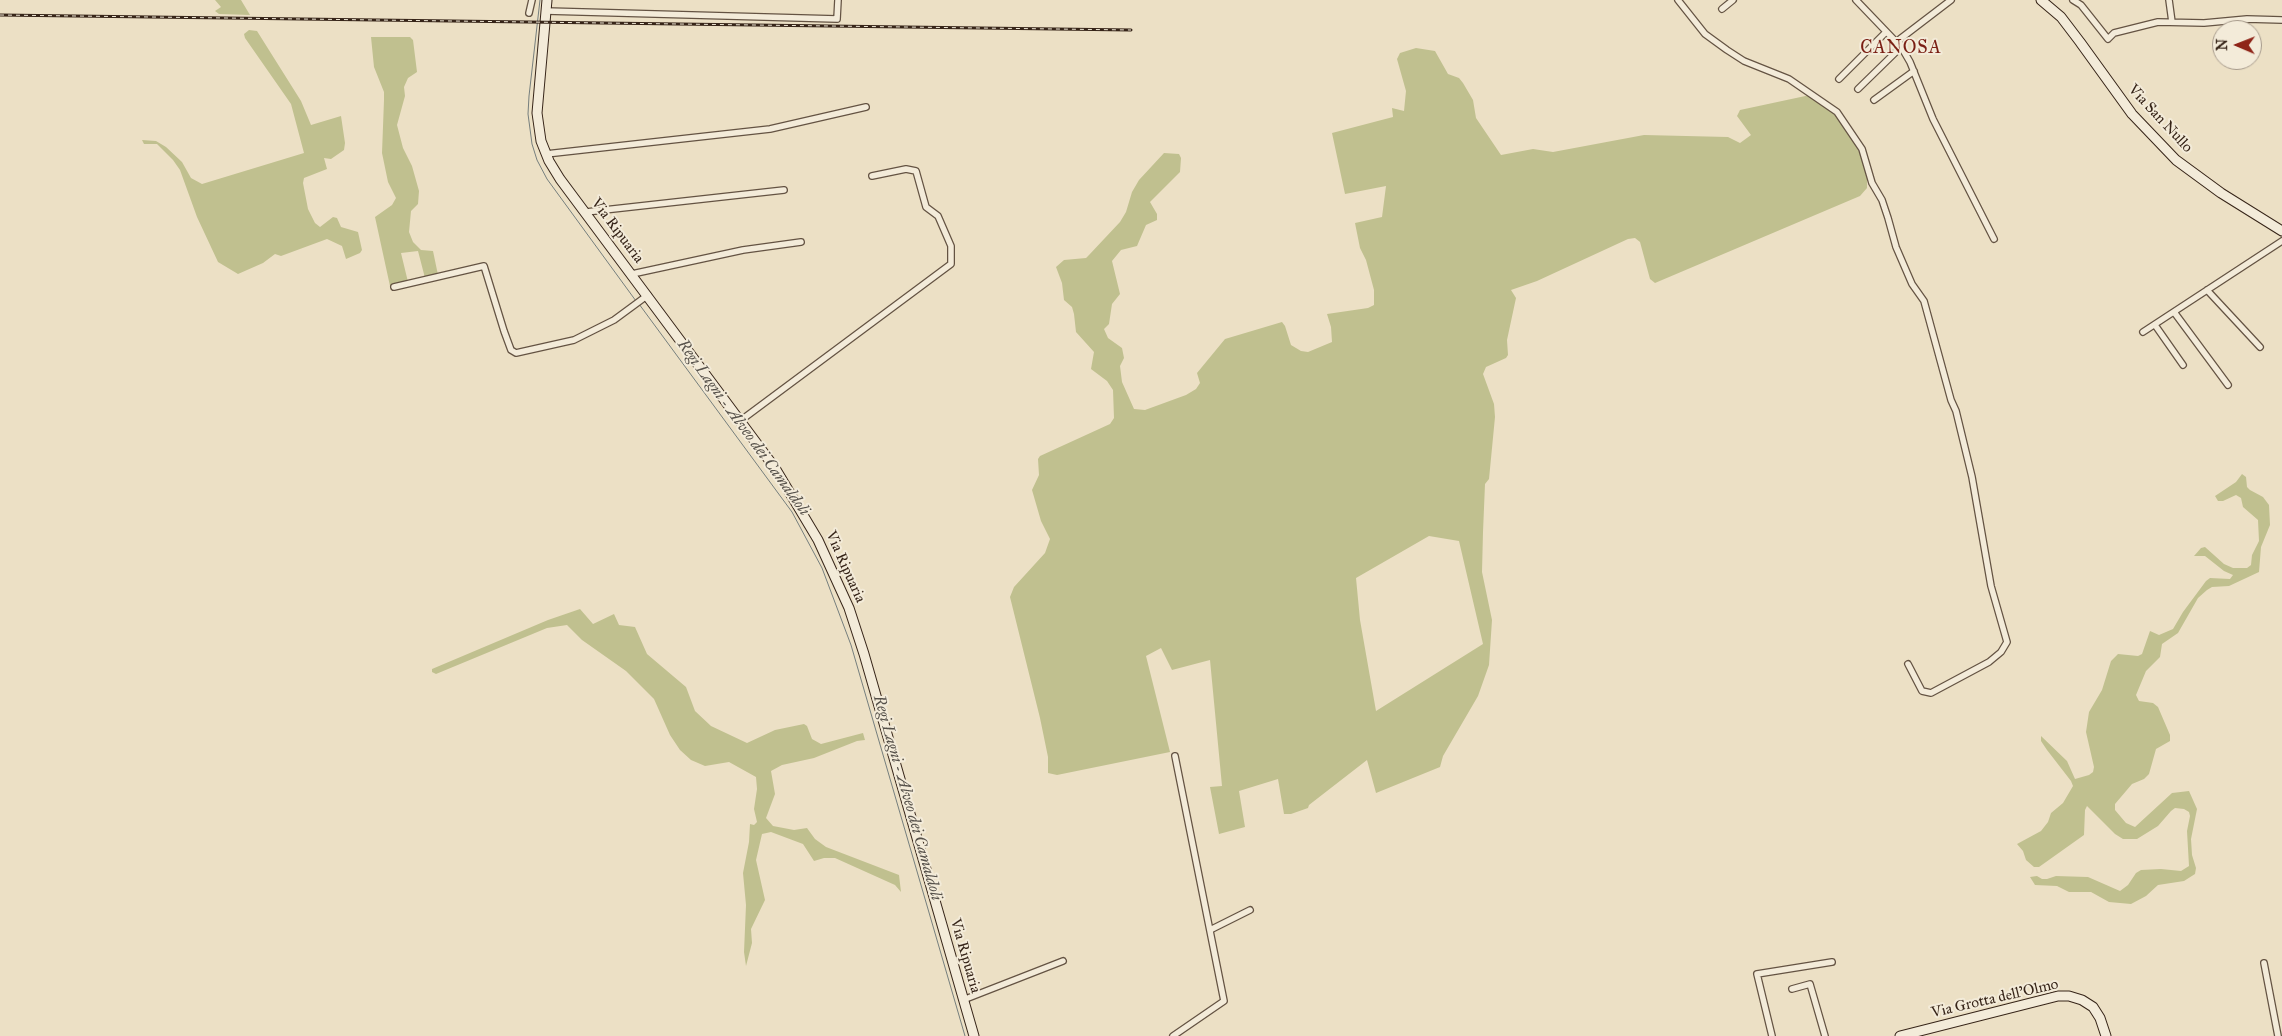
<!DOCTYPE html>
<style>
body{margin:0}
#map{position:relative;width:2282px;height:1036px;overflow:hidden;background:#ece0c5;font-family:"IM FELL Great Primer",serif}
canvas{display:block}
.north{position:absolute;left:2212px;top:20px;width:50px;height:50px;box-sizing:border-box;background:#f3ebd9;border:1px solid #a79b8c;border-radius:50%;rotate:271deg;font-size:14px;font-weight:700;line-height:20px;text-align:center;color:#362418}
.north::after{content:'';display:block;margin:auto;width:18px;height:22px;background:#8f2418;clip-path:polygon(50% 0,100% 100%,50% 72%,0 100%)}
</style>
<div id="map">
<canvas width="2282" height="1036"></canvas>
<div class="north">N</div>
</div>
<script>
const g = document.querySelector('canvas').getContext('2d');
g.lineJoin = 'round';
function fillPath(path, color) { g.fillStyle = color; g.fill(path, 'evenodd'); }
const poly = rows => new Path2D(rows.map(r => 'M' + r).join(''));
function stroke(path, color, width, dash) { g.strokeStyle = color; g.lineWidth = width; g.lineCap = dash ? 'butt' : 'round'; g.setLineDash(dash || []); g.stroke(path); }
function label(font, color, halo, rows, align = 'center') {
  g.font = font + ' "IM FELL Great Primer",serif'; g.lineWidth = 4; g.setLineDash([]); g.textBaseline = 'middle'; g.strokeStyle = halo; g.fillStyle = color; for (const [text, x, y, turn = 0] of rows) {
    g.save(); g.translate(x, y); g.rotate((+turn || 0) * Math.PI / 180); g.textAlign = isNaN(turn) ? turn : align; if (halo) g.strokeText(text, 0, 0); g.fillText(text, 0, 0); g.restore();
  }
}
fillPath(poly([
 [215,0,241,0,250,15,219,14,215,11,221,7],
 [249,30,257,31,301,101,311,125,341,116,345,143,344,150,331,159,324,158,327,169,304,178,303,183,308,209,315,223,320,227,333,217,337,218,341,227,358,232,362,250,360,253,346,259,342,246,327,239,281,256,275,254,263,263,238,274,218,262,197,217,180,170,173,160,157,144,144,144,142,140,156,141,166,147,182,162,191,178,202,184,304,153,291,104,245,38,244,34],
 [371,37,410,37,413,40,417,72,408,78,404,87,405,96,397,125,403,148,412,166,419,191,418,204,411,211,409,232,413,242,421,250,433,251,438,275,425,278,418,251,401,253,408,282,390,286,375,217,392,205,396,198,388,182,382,153,384,100,384,92,374,67],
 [1416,48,1435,51,1448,74,1459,78,1463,83,1473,100,1476,118,1501,155,1533,149,1553,152,1644,135,1728,137,1740,143,1751,135,1737,116,1740,110,1810,95,1830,109,1850,133,1862,158,1867,178,1867,188,1860,196,1655,283,1650,279,1640,242,1635,238,1628,239,1537,281,1511,290,1516,298,1507,340,1508,355,1506,358,1486,367,1483,374,1494,404,1495,417,1489,479,1485,484,1483,532,1482,572,1492,620,1489,665,1478,696,1443,756,1440,767,1376,793,1367,760,1309,805,1308,808,1291,814,1284,814,1278,779,1239,791,1245,827,1219,834,1210,787,1222,786,1210,660,1172,670,1161,648,1146,656,1170,752,1057,775,1048,773,1048,757,1040,718,1010,597,1014,587,1045,553,1050,539,1041,521,1032,490,1039,475,1038,459,1040,456,1110,424,1114,418,1113,390,1107,381,1091,369,1094,352,1076,332,1074,314,1072,307,1064,300,1062,283,1056,267,1064,260,1086,258,1089,255,1120,222,1126,212,1132,192,1139,180,1164,153,1179,154,1181,158,1180,172,1150,202,1157,214,1157,220,1146,225,1137,246,1121,250,1112,261,1120,294,1112,304,1109,324,1104,329,1108,338,1122,348,1124,358,1120,366,1122,382,1134,409,1145,410,1186,395,1196,389,1200,383,1197,373,1225,339,1282,322,1285,326,1291,345,1301,351,1308,352,1332,342,1331,327,1327,314,1368,308,1374,305,1374,290,1366,260,1360,248,1355,223,1382,217,1386,186,1345,194,1332,133,1393,117,1392,108,1404,111,1406,91,1397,59,1400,53],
 [1429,536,1459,541,1483,644,1376,711,1360,620,1356,578],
 [2242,474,2246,477,2247,487,2250,490,2263,497,2269,505,2270,525,2261,547,2259,572,2229,586,2212,587,2207,590,2198,598,2178,633,2162,644,2160,657,2146,671,2136,695,2139,701,2153,703,2158,707,2170,735,2170,741,2156,749,2149,774,2144,779,2132,784,2115,804,2115,810,2126,823,2135,827,2172,793,2189,791,2197,809,2191,839,2192,855,2196,868,2195,874,2184,881,2158,885,2146,896,2131,904,2109,902,2091,892,2069,892,2057,886,2035,885,2030,877,2037,876,2042,879,2047,879,2056,876,2088,877,2120,891,2128,885,2136,873,2141,870,2161,869,2181,871,2189,866,2187,831,2190,816,2189,812,2184,809,2175,808,2171,811,2158,826,2137,839,2123,839,2115,834,2087,806,2085,810,2084,835,2039,867,2034,867,2026,860,2023,851,2017,844,2041,831,2048,822,2051,813,2063,803,2073,786,2071,781,2047,750,2041,741,2041,736,2067,761,2075,779,2089,775,2093,772,2094,767,2086,732,2089,712,2102,690,2111,661,2118,654,2138,656,2142,654,2150,631,2159,635,2173,629,2183,612,2206,581,2210,578,2230,579,2233,575,2224,571,2205,556,2194,556,2201,548,2205,547,2224,564,2233,568,2247,568,2251,565,2252,555,2259,541,2258,520,2243,507,2241,498,2236,495,2223,501,2218,501,2215,496,2236,482],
 [580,609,593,624,614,614,619,625,635,627,647,654,686,687,695,711,711,726,747,743,775,730,804,724,807,726,812,739,821,744,863,733,865,740,857,741,814,758,782,765,771,771,775,794,766,818,773,826,794,830,807,828,815,839,826,847,899,875,901,892,895,885,835,858,824,858,814,861,803,844,771,832,762,834,756,860,765,900,751,929,752,943,746,966,744,952,746,905,743,873,749,842,750,824,754,825,757,822,754,809,757,789,756,777,729,762,705,766,691,760,680,750,670,735,654,699,626,671,582,640,567,625,547,628,436,674,432,672,432,669,548,620]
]), '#c0c08f');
stroke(poly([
 [540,0,529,96,528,114,532,144,537,160,547,179,636,301],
 [639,304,792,512,822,568,851,645,965,1036]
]), '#757e7d', 1);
const street = poly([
 [1678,0,1705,34,1727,50,1744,61,1789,79,1837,112,1862,149,1872,183,1882,200,1888,218,1896,247,1912,284,1924,301,1951,400,1956,411,1972,477,1991,586,2007,642,2001,652,1989,662,1931,693,1922,691,1908,664],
 [1856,0,1901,47,1858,89],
 [1951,0,1900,39,1899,43,1910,62,1933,119,1994,239],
 [2073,0,2081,5,2108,39,2114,33,2158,22,2204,23,2247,19,2282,20],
 [2169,0,2172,22],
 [1722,9,1733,0],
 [546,11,837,19,838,0],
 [529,13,532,0],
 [1839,79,1886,32],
 [1874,100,1914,71],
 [546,154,770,129,866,107],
 [586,212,784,190],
 [632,274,743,250,801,242],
 [394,287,484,266,504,331,511,350,516,353,574,340,614,320,648,295],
 [2207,290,2260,347],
 [2174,312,2228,385],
 [2155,325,2183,365],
 [2143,332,2282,241],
 [740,421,951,264,951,246,938,216,926,207,916,171,906,169,872,176],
 [1210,930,1250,910],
 [2264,963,2278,1036],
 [1792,989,1810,984,1825,1036],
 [963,1000,1063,961],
 [1173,1036,1224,1001,1175,756],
 [1772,1036,1757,974,1832,962]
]);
const secondary = poly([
 [547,0,537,113,541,141,549,161,560,179,775,468,818,540,849,608,864,654,974,1036],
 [2041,0,2061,17,2080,42,2132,114,2176,160,2221,193,2282,231],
 [1900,1036,2058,996,2069,996,2082,1000,2093,1007,2100,1018,2106,1036]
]);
stroke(street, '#645343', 8);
stroke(secondary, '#362418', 11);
stroke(street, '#f3ebd9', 5.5);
stroke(secondary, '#f3ebd9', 9);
const rail = poly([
 [0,15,1131,30]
]);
stroke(rail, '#362418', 3);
stroke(rail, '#f3ebd9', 1, [4]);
label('15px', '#362418', '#f3ebd9', [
 ["Via San Nullo",2160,119,47],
 ["Via Ripuaria",617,231,53],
 ["Via Ripuaria",845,567,66],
 ["Via Ripuaria",965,956,74],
 ["Via Grotta dell'Olmo",1995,999,-13]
]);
label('italic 16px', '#56514a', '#f3ebd9', [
 ["Regi Lagni - Alveo dei Camaldoli",743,428,54],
 ["Regi Lagni - Alveo dei Camaldoli",907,798,74]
]);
g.letterSpacing = '1px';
label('18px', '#7a1f14', '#f3ebd9', [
 ["CANOSA",1901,49]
]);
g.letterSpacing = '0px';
</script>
